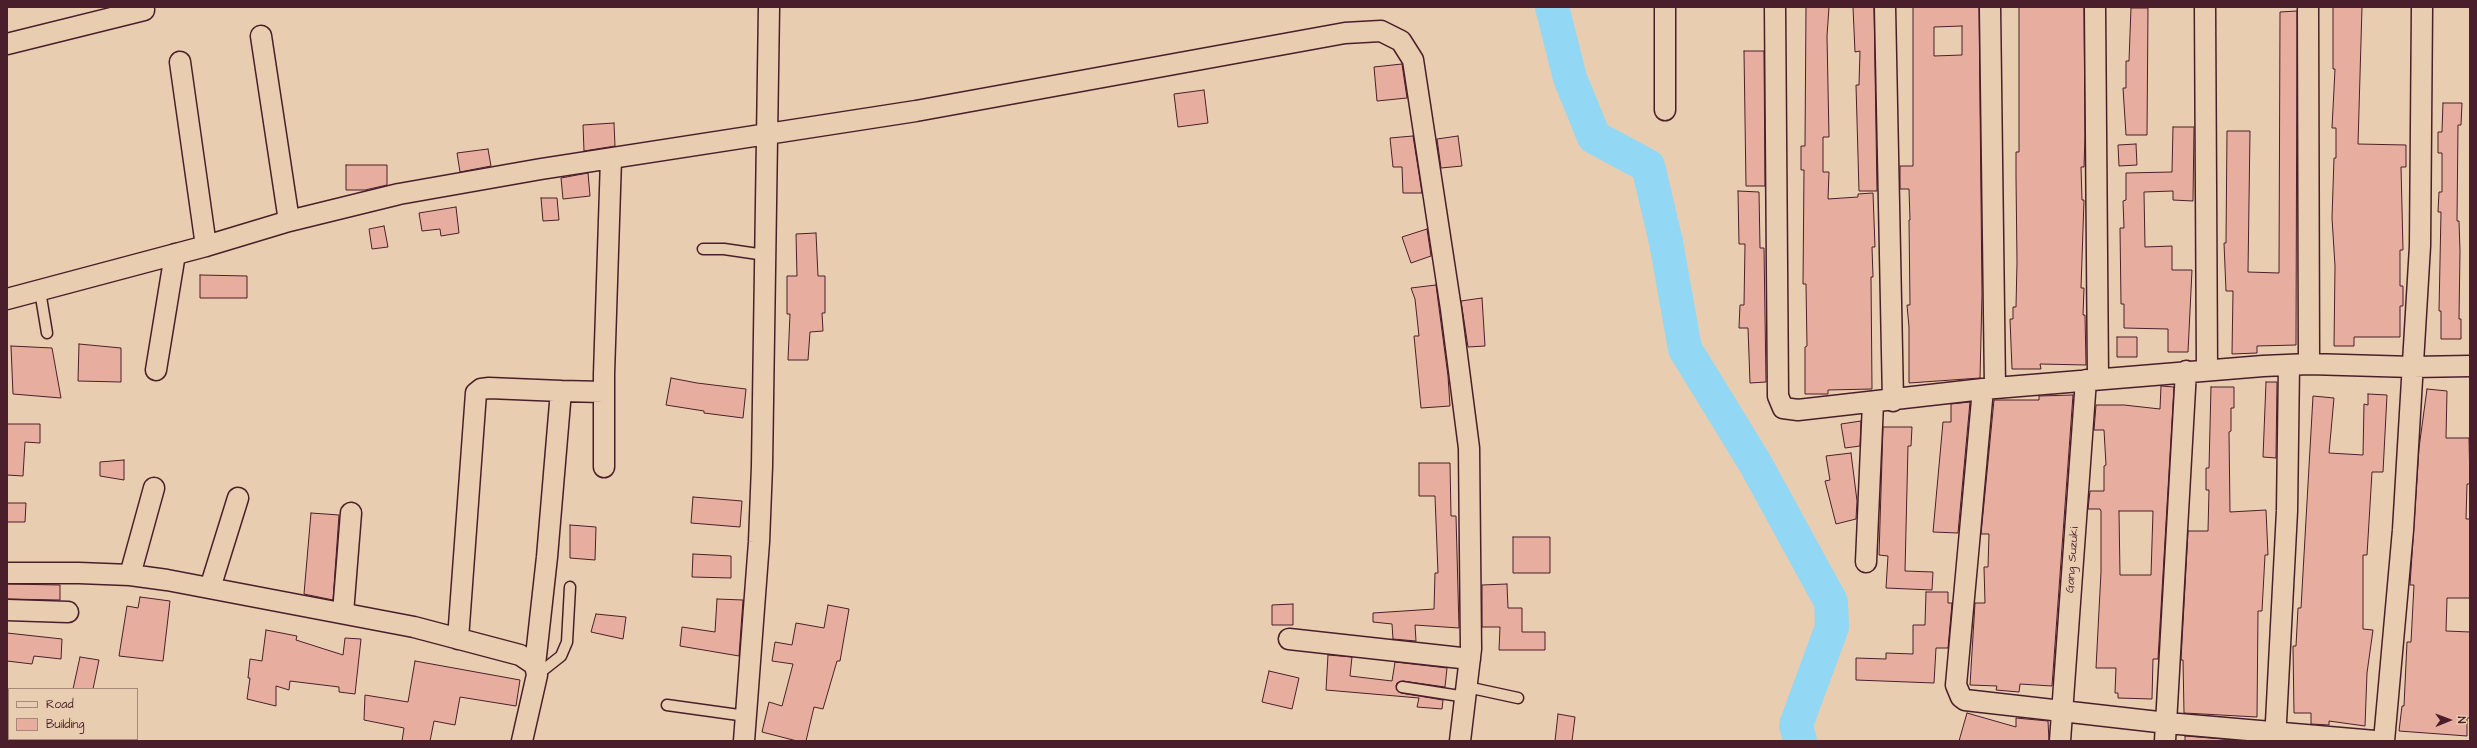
<!DOCTYPE html>
<style>
body{margin:0}
#map{position:relative;width:2477px;height:748px;overflow:hidden;background:#e9cdb0;font-family:"Architects Daughter",sans-serif}
canvas{display:block}
.frame{position:absolute;inset:0;border:8px solid #4a1f2b;pointer-events:none}
.legend{position:absolute;left:8px;top:688px;width:130px;height:52px;box-sizing:border-box;background:#e9cdb0;border:1px solid #a9877b;margin:0;padding:5px 7px;list-style:none;font-size:12px;color:#4a1f2b}
.legend li{display:flex;align-items:center;gap:8px;height:20px}
.legend b{width:20px;border:1px solid #a9877b}
.north{position:absolute;left:2429px;top:700px;width:40px;height:40px;-webkit-text-stroke:3px #e9cdb0;paint-order:stroke;rotate:89deg;font-size:11px;font-weight:700;line-height:16px;text-align:center;color:#4a1f2b}
.north::after{content:'';display:block;margin:auto;width:14px;height:18px;background:#4a1f2b;clip-path:polygon(50% 0,100% 100%,50% 72%,0 100%)}
</style>
<div id="map">
<canvas width="2477" height="748"></canvas>
<div class="frame"></div>
<ul class="legend">
<li><b style="height:5px;background:#e9cdb0"></b>Road</li>
<li><b style="height:11px;background:#e7ae9f"></b>Building</li>
</ul>
<div class="north">N</div>
</div>
<script>
const g = document.querySelector('canvas').getContext('2d');
g.lineJoin = 'round';
const poly = rows => new Path2D(rows.map(r => 'M' + r).join(''));
function stroke(path, color, width, dash) { g.strokeStyle = color; g.lineWidth = width; g.lineCap = dash ? 'butt' : 'round'; g.setLineDash(dash || []); g.stroke(path); }
function fillPath(path, color) { g.fillStyle = color; g.fill(path, 'evenodd'); }
function label(font, color, halo, rows, align = 'center') {
  g.font = font + ' "Architects Daughter",sans-serif'; g.lineWidth = 3.5; g.setLineDash([]); g.textBaseline = 'middle'; g.strokeStyle = halo; g.fillStyle = color; for (const [text, x, y, turn = 0] of rows) {
    g.save(); g.translate(x, y); g.rotate((+turn || 0) * Math.PI / 180); g.textAlign = isNaN(turn) ? turn : align; if (halo) g.strokeText(text, 0, 0); g.fillText(text, 0, 0); g.restore();
  }
}
stroke(poly([
 [1552,7,1570,78,1594,137,1648,166,1666,242,1685,349,1755,463,1831,602,1832,627,1796,725,1800,741]
]), '#92d8f4', 34);
const building = poly([
 [1806,7,1829,7,1827,36,1829,137,1823,137,1823,172,1829,172,1828,199,1858,197,1858,194,1873,193,1875,247,1872,247,1873,277,1871,277,1872,389,1828,390,1828,394,1805,394,1805,347,1807,346,1806,284,1803,284,1804,170,1801,170,1801,146,1805,146,1806,7],
 [1853,7,1874,7,1877,191,1859,191,1856,85,1859,85,1860,51,1855,52,1853,7],
 [1913,7,1979,7,1982,294,1980,378,1909,383,1909,327,1907,305,1910,305,1909,220,1910,220,1909,189,1900,189,1900,166,1913,166,1913,7],
 [1962,26,1962,55,1934,56,1934,27,1962,26],
 [2019,7,2084,7,2085,136,2084,167,2081,167,2082,200,2084,200,2081,288,2084,288,2083,315,2085,315,2086,365,2040,364,2041,369,2012,369,2010,319,2013,319,2013,307,2016,307,2017,262,2016,177,2016,152,2019,152,2019,7],
 [2333,7,2362,7,2358,144,2406,145,2406,167,2401,167,2403,250,2400,250,2400,286,2403,286,2403,306,2400,306,2400,337,2354,337,2354,346,2334,346,2335,266,2332,218,2334,158,2336,158,2336,128,2332,128,2335,69,2333,69,2333,7],
 [2131,8,2148,8,2147,135,2126,135,2123,88,2126,88,2126,61,2129,61,2131,8],
 [2297,11,2296,345,2257,346,2257,353,2232,354,2233,291,2226,291,2224,243,2226,243,2227,131,2250,131,2248,272,2279,273,2280,12,2297,11],
 [1744,51,1764,51,1765,186,1746,186,1744,51],
 [1402,64,1407,98,1377,101,1374,67,1402,64],
 [1204,90,1208,123,1178,127,1174,94,1204,90],
 [2443,103,2462,103,2461,125,2458,125,2457,221,2459,221,2460,251,2459,319,2461,319,2461,339,2441,339,2441,311,2439,311,2441,212,2438,212,2439,192,2442,192,2442,153,2438,153,2438,132,2442,132,2443,103],
 [614,123,615,146,584,151,583,125,614,123],
 [2173,127,2194,127,2193,201,2173,200,2173,191,2144,192,2145,247,2172,246,2172,270,2192,270,2188,352,2168,352,2168,329,2124,328,2124,304,2121,304,2120,228,2124,228,2123,201,2126,200,2126,173,2172,172,2173,127],
 [1413,136,1422,193,1403,193,1402,167,1393,167,1390,138,1413,136],
 [1458,136,1462,166,1441,168,1437,139,1458,136],
 [2136,144,2137,165,2119,166,2118,145,2136,144],
 [488,149,491,166,460,172,457,153,488,149],
 [346,165,387,165,387,185,365,190,346,190,346,165],
 [588,173,590,196,563,199,561,178,588,173],
 [1738,191,1759,192,1760,248,1764,248,1766,382,1750,383,1748,328,1739,328,1740,305,1744,305,1745,244,1739,244,1738,191],
 [541,198,557,198,559,220,543,221,541,198],
 [456,207,459,233,441,236,440,229,422,231,419,213,456,207],
 [384,226,388,247,372,249,369,229,384,226],
 [1427,229,1431,256,1411,263,1402,237,1427,229],
 [816,233,818,276,825,276,825,313,822,313,823,331,810,332,808,360,788,360,790,314,787,314,787,276,797,276,796,234,816,233],
 [200,275,247,276,247,298,200,298,200,275],
 [1436,285,1448,376,1450,406,1421,408,1414,336,1419,336,1415,299,1411,288,1436,285],
 [1482,298,1485,346,1468,347,1461,301,1482,298],
 [2117,337,2137,337,2137,357,2117,357,2117,337],
 [79,344,121,348,121,382,78,381,79,344],
 [11,346,52,348,61,398,13,394,11,346],
 [671,378,697,383,746,389,743,418,704,413,704,411,666,405,671,378],
 [2266,382,2277,382,2276,458,2263,457,2266,382],
 [2161,386,2174,387,2158,659,2153,659,2152,699,2118,698,2118,693,2115,693,2116,668,2096,668,2101,572,2101,511,2100,509,2088,509,2090,491,2104,491,2104,466,2106,465,2104,430,2094,430,2096,405,2124,405,2160,409,2161,386],
 [2119,511,2153,511,2151,575,2120,575,2119,511],
 [2211,387,2234,387,2234,408,2231,408,2231,431,2229,432,2230,512,2266,510,2268,555,2265,555,2262,611,2258,611,2257,717,2184,713,2183,660,2181,660,2188,531,2208,531,2209,490,2206,490,2206,468,2209,468,2211,387],
 [2427,389,2447,391,2446,438,2469,438,2470,484,2467,484,2466,519,2470,519,2470,598,2447,598,2446,631,2470,632,2470,718,2467,718,2467,736,2399,731,2402,706,2404,706,2407,642,2411,642,2414,585,2410,585,2419,448,2427,389],
 [2368,394,2387,395,2383,472,2372,472,2367,555,2363,555,2363,629,2373,630,2367,673,2365,726,2329,721,2329,725,2311,724,2311,713,2294,713,2293,646,2296,646,2298,608,2301,608,2313,396,2334,398,2329,453,2363,455,2364,404,2368,405,2368,394],
 [2073,395,2052,686,2020,684,2019,692,1996,690,1997,686,1970,685,1975,603,1985,603,1984,567,1988,567,1989,534,1981,534,1994,400,2039,400,2039,396,2073,395],
 [1970,402,1958,533,1933,532,1943,422,1951,422,1951,404,1970,402],
 [1861,421,1860,446,1845,448,1841,424,1861,421],
 [7,424,40,424,40,443,25,442,23,476,7,475,7,424],
 [1883,427,1912,427,1911,446,1908,446,1905,571,1933,572,1932,590,1886,588,1888,556,1879,555,1883,427],
 [1851,453,1857,501,1856,519,1836,524,1825,481,1830,480,1826,456,1851,453],
 [124,460,124,480,100,476,100,462,124,460],
 [1419,463,1450,463,1451,516,1456,516,1459,628,1415,625,1416,641,1393,639,1392,624,1373,622,1373,613,1434,609,1435,573,1438,573,1435,496,1419,496,1419,463],
 [693,497,742,501,740,527,691,523,693,497],
 [7,503,26,503,25,522,7,522,7,503],
 [311,513,339,515,333,600,304,594,311,513],
 [570,525,596,527,595,560,570,558,570,525],
 [1513,537,1550,537,1550,573,1513,573,1513,537],
 [693,554,731,556,731,578,692,577,693,554],
 [7,584,60,585,60,600,7,599,7,584],
 [1507,584,1508,608,1522,608,1522,632,1545,632,1545,650,1499,650,1500,627,1482,627,1482,585,1507,584],
 [1926,592,1948,592,1948,603,1952,603,1948,648,1936,648,1934,683,1856,680,1856,658,1886,659,1886,653,1913,654,1913,625,1925,625,1926,592],
 [140,597,170,601,163,661,119,656,127,606,138,608,140,597],
 [717,599,743,600,739,656,680,646,682,627,715,632,717,599],
 [1293,604,1293,625,1272,625,1272,605,1293,604],
 [828,605,849,609,840,661,837,661,823,709,814,707,806,741,797,741,762,732,769,702,782,706,793,664,772,661,775,642,792,645,796,623,824,628,828,605],
 [596,614,626,617,623,639,591,632,596,614],
 [266,630,297,636,296,640,343,655,345,638,361,639,355,694,339,692,339,687,290,681,289,690,276,686,276,706,247,699,250,678,248,678,250,659,262,661,266,630],
 [7,633,62,639,61,659,34,656,32,664,7,661,7,633],
 [1328,655,1352,657,1350,676,1392,681,1395,662,1447,668,1445,687,1403,681,1397,683,1396,686,1401,693,1443,700,1442,709,1417,707,1419,698,1326,690,1328,655],
 [80,657,99,660,93,689,73,689,80,657],
 [415,661,520,680,516,706,460,697,455,725,434,721,430,741,402,741,404,728,364,720,365,695,408,702,415,661],
 [1269,671,1299,678,1292,709,1262,702,1269,671],
 [1967,713,2016,727,2016,718,2048,721,2049,741,1959,741,1967,713],
 [1558,714,1575,717,1572,741,1555,741,1558,714],
 [2185,736,2235,740,2235,741,2185,741,2185,736]
]);
fillPath(building, '#e7ae9f');
stroke(building, '#4a1f2b', 1);
const lane = poly([
 [703,249,724,249,765,255],
 [40,291,47,333],
 [537,675,561,656,567,642,570,587],
 [1402,687,1466,697],
 [1467,687,1518,698],
 [667,705,746,716]
]);
const street = poly([
 [1775,7,1778,396,1783,408,1798,410,1983,389,2263,366,2309,364,2413,367,2470,366],
 [1885,7,1893,401],
 [1990,7,1995,388],
 [2095,7,2098,379],
 [2205,7,2207,370],
 [2308,7,2309,364],
 [261,36,289,221],
 [7,44,144,10],
 [180,62,206,246],
 [1665,110,1665,7],
 [7,299,206,246,289,221,399,194,541,169,916,111,1345,33,1381,31,1401,41,1413,60,1451,309,1469,448,1471,649,1460,741],
 [156,370,175,254],
 [1983,389,1956,685,1961,697,1965,700,2167,723,2375,741],
 [604,467,604,374,611,159],
 [1866,562,1873,403],
 [7,573,79,573,130,575,167,580,414,627,520,655,535,665],
 [130,575,154,488],
 [210,588,238,498],
 [7,610,68,612],
 [343,613,351,513],
 [458,639,476,393,481,389,489,388,561,391],
 [1289,639,1470,659],
 [522,741,537,675,535,665,547,557,561,391,604,392],
 [744,741,759,542,762,466,769,7],
 [2060,741,2086,380],
 [2165,741,2186,371],
 [2275,741,2287,511,2289,365],
 [2384,741,2403,530,2420,246,2422,7]
]);
stroke(lane, '#4a1f2b', 13);
stroke(street, '#4a1f2b', 23);
stroke(lane, '#e9cdb0', 10);
stroke(street, '#e9cdb0', 20);
label('12px', '#4a1f2b', '#e9cdb0', [
 ["Gang Suzuki",2073,560,-86]
]);
</script>
